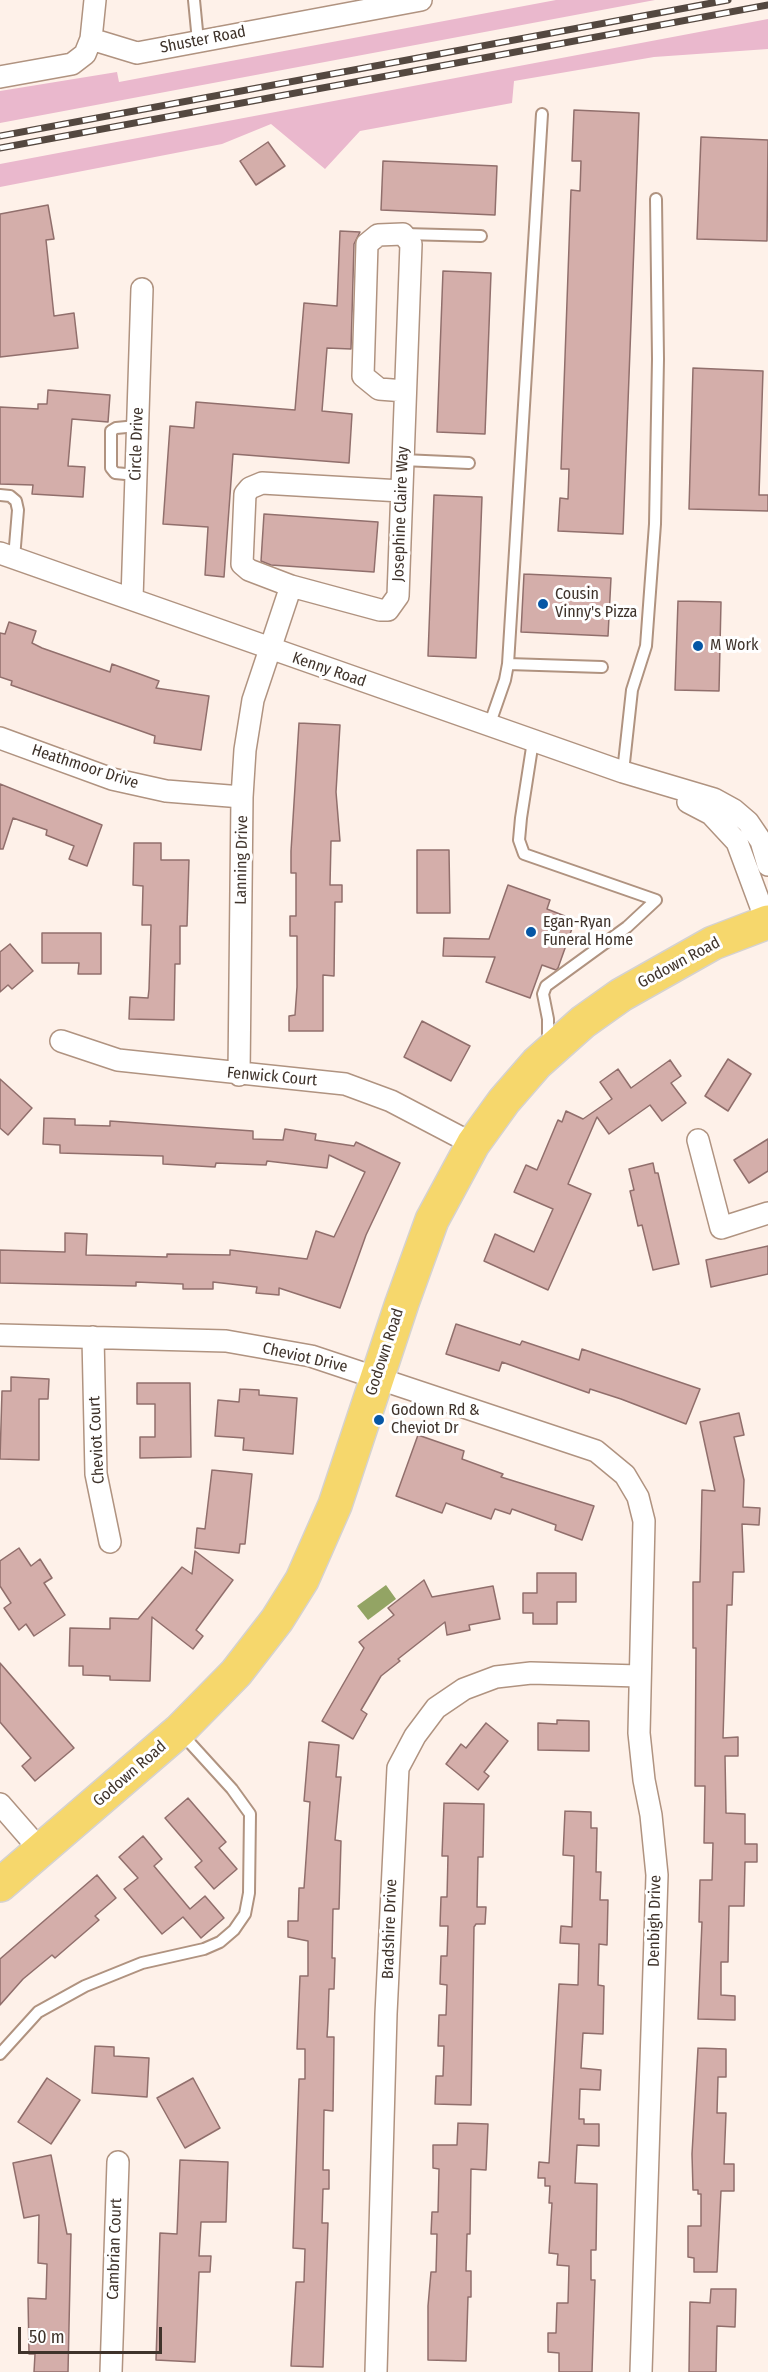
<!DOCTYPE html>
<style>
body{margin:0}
#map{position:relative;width:768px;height:2372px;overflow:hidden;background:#fef1e9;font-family:"Fira Sans Condensed",sans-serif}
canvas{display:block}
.scale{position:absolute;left:18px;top:2327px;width:144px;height:27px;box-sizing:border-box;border:3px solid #3f332b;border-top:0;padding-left:8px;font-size:18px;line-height:21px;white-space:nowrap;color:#3f332b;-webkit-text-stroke:4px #fff;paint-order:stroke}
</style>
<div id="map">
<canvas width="768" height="2372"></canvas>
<div class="scale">50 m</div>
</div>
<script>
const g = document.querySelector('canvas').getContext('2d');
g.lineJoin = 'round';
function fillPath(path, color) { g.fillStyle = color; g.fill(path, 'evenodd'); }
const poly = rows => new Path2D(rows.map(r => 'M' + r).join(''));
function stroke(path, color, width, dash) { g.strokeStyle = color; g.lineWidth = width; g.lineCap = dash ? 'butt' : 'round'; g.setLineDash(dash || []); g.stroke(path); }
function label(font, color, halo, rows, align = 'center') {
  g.font = font + ' "Fira Sans Condensed",sans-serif'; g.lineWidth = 6; g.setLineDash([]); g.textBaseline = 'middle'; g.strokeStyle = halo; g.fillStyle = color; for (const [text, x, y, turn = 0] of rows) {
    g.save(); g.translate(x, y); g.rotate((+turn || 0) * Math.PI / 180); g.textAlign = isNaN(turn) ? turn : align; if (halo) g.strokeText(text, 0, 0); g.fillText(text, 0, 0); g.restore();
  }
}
fillPath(poly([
 [556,0,655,0,0,123,0,91,117,72,119,82],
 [768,19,768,49,654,57,514,81,512,103,360,131,325,169,271,124,222,144,0,187,0,164]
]), '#eab8cd');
fillPath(poly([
 [386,1585,396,1599,368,1620,357,1606]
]), '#93a464');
const building = poly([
 [574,110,639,113,623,534,558,531,560,498,568,499,569,469,561,469,571,190,580,191,581,161,572,161,574,110],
 [701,137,768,140,767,241,697,239,701,137],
 [268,142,285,166,256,185,240,161,268,142],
 [383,161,497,166,495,215,381,210,383,161],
 [48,205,54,239,46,240,54,316,74,313,78,348,0,357,0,214,48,205],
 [340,231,360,232,354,244,351,349,327,348,322,411,352,414,349,463,233,454,224,577,205,575,208,527,163,524,170,426,194,428,196,402,295,410,304,303,337,306,340,231],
 [443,271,491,273,485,434,437,432,443,271],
 [693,368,763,371,759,495,768,495,768,511,689,509,693,368],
 [48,390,110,395,108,422,72,419,68,466,85,467,83,497,32,494,33,485,0,484,0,407,38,409,38,404,47,404,48,390],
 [434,495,482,497,476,658,428,656,434,495],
 [264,514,378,522,374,572,271,565,261,561,264,514],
 [524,574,611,578,608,636,521,632,524,574],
 [678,601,721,602,719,691,675,690,678,601],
 [9,622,36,631,32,643,42,648,110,672,112,664,159,681,156,688,209,696,201,750,154,743,155,736,11,685,12,681,0,677,0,633,5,634,9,622],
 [299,723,340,725,336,792,340,841,331,841,330,885,342,885,342,902,335,902,334,976,323,975,323,1031,289,1031,289,1016,295,1015,297,987,297,936,290,936,290,916,296,916,296,873,291,873,291,851,299,723],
 [0,784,102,825,87,866,69,859,74,846,46,835,47,830,13,818,3,849,0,849,0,784],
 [134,843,161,843,161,860,189,860,187,926,180,926,180,964,175,964,174,1020,129,1019,130,997,148,998,149,989,151,925,142,925,143,886,133,885,134,843],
 [417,850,449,850,450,913,417,913,417,850],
 [508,885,550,900,547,909,575,920,558,968,556,970,542,965,530,998,486,982,495,957,443,956,444,938,489,939,508,885],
 [42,933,101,933,101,974,78,974,79,963,42,963,42,933],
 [10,944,33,971,12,989,8,985,0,992,0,952,10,944],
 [422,1021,470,1046,451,1081,404,1057,422,1021],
 [728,1059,751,1074,728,1111,705,1096,728,1059],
 [670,1060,681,1076,671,1083,686,1103,662,1121,650,1105,609,1134,597,1117,568,1184,591,1194,548,1290,484,1261,495,1234,534,1252,553,1209,514,1192,526,1165,537,1170,558,1120,562,1122,566,1111,583,1119,612,1099,600,1082,618,1069,631,1088,670,1060],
 [0,1079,32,1108,8,1135,0,1128,0,1079],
 [44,1118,75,1119,75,1125,110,1126,110,1121,253,1131,253,1139,283,1140,285,1129,316,1134,315,1140,354,1146,356,1142,400,1163,366,1235,340,1308,279,1288,279,1295,256,1293,257,1287,213,1282,213,1289,183,1289,183,1284,136,1282,136,1286,0,1283,0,1250,65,1252,65,1233,87,1234,86,1255,167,1257,167,1254,230,1255,230,1250,307,1259,316,1231,334,1237,365,1172,329,1155,327,1168,267,1161,266,1165,216,1163,215,1167,163,1164,163,1156,60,1153,60,1145,43,1144,44,1118],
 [768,1139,768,1171,749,1183,734,1160,768,1139],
 [653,1163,655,1173,658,1173,679,1264,653,1270,642,1225,638,1226,630,1191,634,1190,629,1169,653,1163],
 [768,1246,768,1274,711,1287,706,1260,768,1246],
 [456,1324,520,1345,522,1341,579,1360,582,1349,700,1389,686,1424,621,1399,590,1389,589,1393,502,1362,499,1371,446,1354,456,1324],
 [11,1377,49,1379,48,1399,39,1399,39,1460,0,1459,2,1391,11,1391,11,1377],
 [137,1383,190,1383,191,1457,140,1458,140,1437,155,1437,155,1404,137,1404,137,1383],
 [240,1389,259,1390,259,1395,297,1398,293,1454,243,1450,244,1438,215,1436,218,1400,239,1402,240,1389],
 [739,1413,744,1435,734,1437,744,1480,743,1507,760,1508,759,1525,742,1524,744,1572,733,1572,732,1605,727,1605,723,1738,738,1737,738,1756,725,1756,726,1813,745,1814,745,1844,757,1844,757,1862,745,1862,744,1906,729,1906,728,1962,721,1962,721,1995,735,1996,735,2020,698,2019,702,1922,699,1922,700,1880,712,1880,713,1843,704,1843,705,1786,695,1786,696,1648,693,1648,693,1582,700,1582,702,1490,715,1491,700,1422,739,1413],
 [418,1435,464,1451,462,1459,503,1474,501,1477,594,1506,582,1540,555,1530,556,1525,512,1509,510,1514,495,1509,491,1519,446,1503,442,1513,396,1496,418,1435],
 [212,1470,252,1474,245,1544,240,1544,239,1553,195,1548,197,1528,205,1529,212,1470],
 [19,1548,31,1566,40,1559,52,1578,44,1583,65,1615,34,1636,26,1624,19,1630,4,1608,11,1603,0,1586,0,1561,19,1548],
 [195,1551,233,1580,196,1630,203,1636,193,1649,152,1617,150,1681,110,1680,110,1676,83,1675,83,1666,69,1666,70,1628,110,1629,110,1618,138,1619,182,1567,192,1574,195,1551],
 [537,1573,576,1573,576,1602,557,1602,557,1624,533,1624,533,1613,523,1613,523,1593,537,1593,537,1573],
 [424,1580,432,1597,493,1586,500,1619,469,1625,470,1630,447,1635,445,1622,398,1659,400,1661,381,1676,361,1710,367,1714,353,1739,322,1721,364,1648,359,1642,394,1615,388,1608,424,1580],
 [0,1663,74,1748,35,1781,22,1766,31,1758,0,1722,0,1663],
 [557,1720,589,1721,589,1751,538,1750,538,1723,557,1724,557,1720],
 [486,1723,508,1741,484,1772,489,1776,478,1790,446,1764,461,1744,466,1748,486,1723],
 [309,1742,339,1745,336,1777,341,1777,335,1840,341,1841,339,1909,333,1909,332,1958,335,1958,334,1989,329,1989,328,2021,327,2037,334,2037,333,2111,324,2110,323,2170,329,2170,329,2189,323,2189,322,2223,328,2223,323,2367,291,2366,296,2282,304,2282,305,2249,293,2248,299,2079,305,2079,305,2049,297,2049,300,1976,308,1976,308,1941,288,1937,288,1921,298,1921,299,1888,304,1888,310,1802,304,1801,309,1742],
 [188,1798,226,1842,219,1848,237,1869,214,1889,195,1867,202,1861,165,1818,188,1798],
 [444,1803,484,1804,483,1857,478,1857,477,1907,486,1907,485,1924,476,1924,474,1927,471,2105,435,2104,436,2076,443,2076,444,2046,438,2046,439,2015,446,2015,447,1985,440,1984,441,1956,447,1956,448,1926,440,1926,441,1897,447,1897,448,1856,442,1856,444,1803],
 [565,1811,591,1812,591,1828,597,1828,596,1872,601,1872,600,1900,608,1900,607,1945,599,1944,598,1985,604,1986,603,2034,583,2033,581,2068,601,2070,600,2090,580,2089,579,2119,584,2119,584,2124,599,2124,599,2146,577,2145,575,2183,597,2184,596,2250,591,2250,591,2280,595,2280,592,2372,559,2372,559,2353,548,2352,548,2333,556,2333,557,2303,568,2303,569,2266,557,2265,558,2254,549,2253,552,2203,549,2203,550,2186,545,2186,545,2178,538,2178,539,2162,549,2163,559,1984,578,1985,579,1944,560,1943,561,1926,572,1927,574,1856,563,1855,565,1811],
 [143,1836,162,1859,154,1866,190,1909,205,1896,224,1918,201,1938,183,1917,162,1934,124,1889,138,1878,119,1857,143,1836],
 [97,1875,116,1898,95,1916,99,1920,55,1958,52,1955,23,1979,0,2005,0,1959,97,1875],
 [95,2046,114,2047,114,2056,149,2058,147,2097,92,2093,95,2046],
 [698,2048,726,2049,726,2077,718,2077,717,2113,726,2113,724,2164,734,2164,734,2191,721,2191,717,2272,694,2272,694,2258,688,2257,688,2226,701,2226,701,2194,698,2194,698,2190,693,2190,692,2154,698,2048],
 [47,2078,80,2100,51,2144,18,2122,47,2078],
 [193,2078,220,2128,185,2148,157,2098,193,2078],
 [458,2123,488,2124,486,2170,471,2169,470,2234,467,2234,466,2271,471,2271,471,2297,468,2297,466,2361,428,2360,428,2306,431,2272,436,2272,437,2234,431,2234,432,2212,438,2212,439,2169,433,2168,433,2145,457,2145,458,2123],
 [51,2155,67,2234,71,2234,68,2372,34,2372,35,2354,29,2354,28,2298,46,2299,47,2264,38,2263,39,2215,24,2218,13,2163,51,2155],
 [180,2160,228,2162,226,2222,201,2222,199,2256,211,2256,210,2272,199,2272,195,2362,156,2360,160,2233,177,2234,180,2160],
 [711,2289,736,2289,735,2327,717,2326,716,2372,689,2372,690,2302,710,2303,711,2289]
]);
fillPath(building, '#d4aeaa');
stroke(building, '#916f6c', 1.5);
const service = poly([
 [194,0,198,41],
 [404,234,481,236],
 [403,460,469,463],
 [136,475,115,473,111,468,111,431,116,428,137,426],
 [0,495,10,496,16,501,18,510,14,558],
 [508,664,602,667],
 [489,726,505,680,508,664,542,114],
 [533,741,521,818,519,840,524,854,656,900,627,927,546,986,543,994,548,1019,548,1046],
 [623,772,632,690,646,646,655,524,658,359,656,199],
 [0,2054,38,2012,85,1986,142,1963,204,1949,220,1942,234,1930,245,1914,249,1893,250,1814,232,1789,181,1733]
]);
const minor = poly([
 [91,39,137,53,421,0],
 [0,77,72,64,85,54,91,39,95,0],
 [0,553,623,772,714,799,734,810,748,822,761,841,768,865],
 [291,586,249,570,242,564,245,494,250,488,262,483,401,491],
 [132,599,142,289],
 [0,738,112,779,166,791,242,797],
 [688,802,711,814,737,842,767,923],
 [61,1041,118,1060,345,1084,391,1101,473,1144],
 [239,1075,242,797,245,750,253,700,291,586,380,610,388,610,398,596,411,244,403,234,378,235,367,244,363,376,379,389,405,391],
 [698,1140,721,1228,768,1213],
 [0,1335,226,1341,311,1356,596,1451,625,1475,638,1497,644,1521,639,1733,644,1780,651,1815,657,1875,641,2372],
 [93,1337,96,1474,110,1542],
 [0,1804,41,1851],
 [111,2372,118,2162],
 [376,2372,386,2014,398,1768,415,1736,436,1708,464,1689,496,1677,531,1673,639,1676]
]);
const primary = poly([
 [0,1885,179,1731,236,1673,277,1620,302,1580,335,1505,402,1303,432,1220,473,1144,504,1101,537,1063,583,1022,621,995,713,943,768,922]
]);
stroke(service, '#b09380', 14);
stroke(minor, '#b09380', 24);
stroke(primary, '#d5d2d0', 36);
stroke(service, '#fff', 10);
stroke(minor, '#fff', 21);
stroke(primary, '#f6d76c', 33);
const rail = poly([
 [0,136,728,0],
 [0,148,768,5]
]);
stroke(rail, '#544840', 7);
stroke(rail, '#fff', 4.5, [14]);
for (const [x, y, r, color] of [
 [543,604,6,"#0556a5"],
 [698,646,6,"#0556a5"],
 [531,932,6,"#0556a5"],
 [379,1420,6,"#0556a5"]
]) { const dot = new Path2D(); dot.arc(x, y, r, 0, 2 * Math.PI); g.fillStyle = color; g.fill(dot); stroke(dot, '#fff', 2); }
label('16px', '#3f332b', '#fff', [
 ["Shuster Road",203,40,-11],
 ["Circle Drive",137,444,-88],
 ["Josephine Claire Way",401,514,-88],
 ["Kenny Road",329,670,19],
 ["Heathmoor Drive",85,767,18],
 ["Lanning Drive",242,860,-89],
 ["Godown Road",679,963,-28],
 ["Fenwick Court",272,1077,5],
 ["Godown Road",385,1352,-72],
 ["Cheviot Drive",305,1358,13],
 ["Cheviot Court",97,1440,-93],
 ["Godown Road",130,1774,-41],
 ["Denbigh Drive",655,1921,-89],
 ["Bradshire Drive",390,1929,-88],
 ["Cambrian Court",115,2249,-88]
]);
label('16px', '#3f332b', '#fff', [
 ["Cousin",555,595],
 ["Vinny's Pizza",555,613],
 ["M Work",710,646],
 ["Egan-Ryan",543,923],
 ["Funeral Home",543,941],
 ["Godown Rd &",391,1411],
 ["Cheviot Dr",391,1429]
], 'left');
</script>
